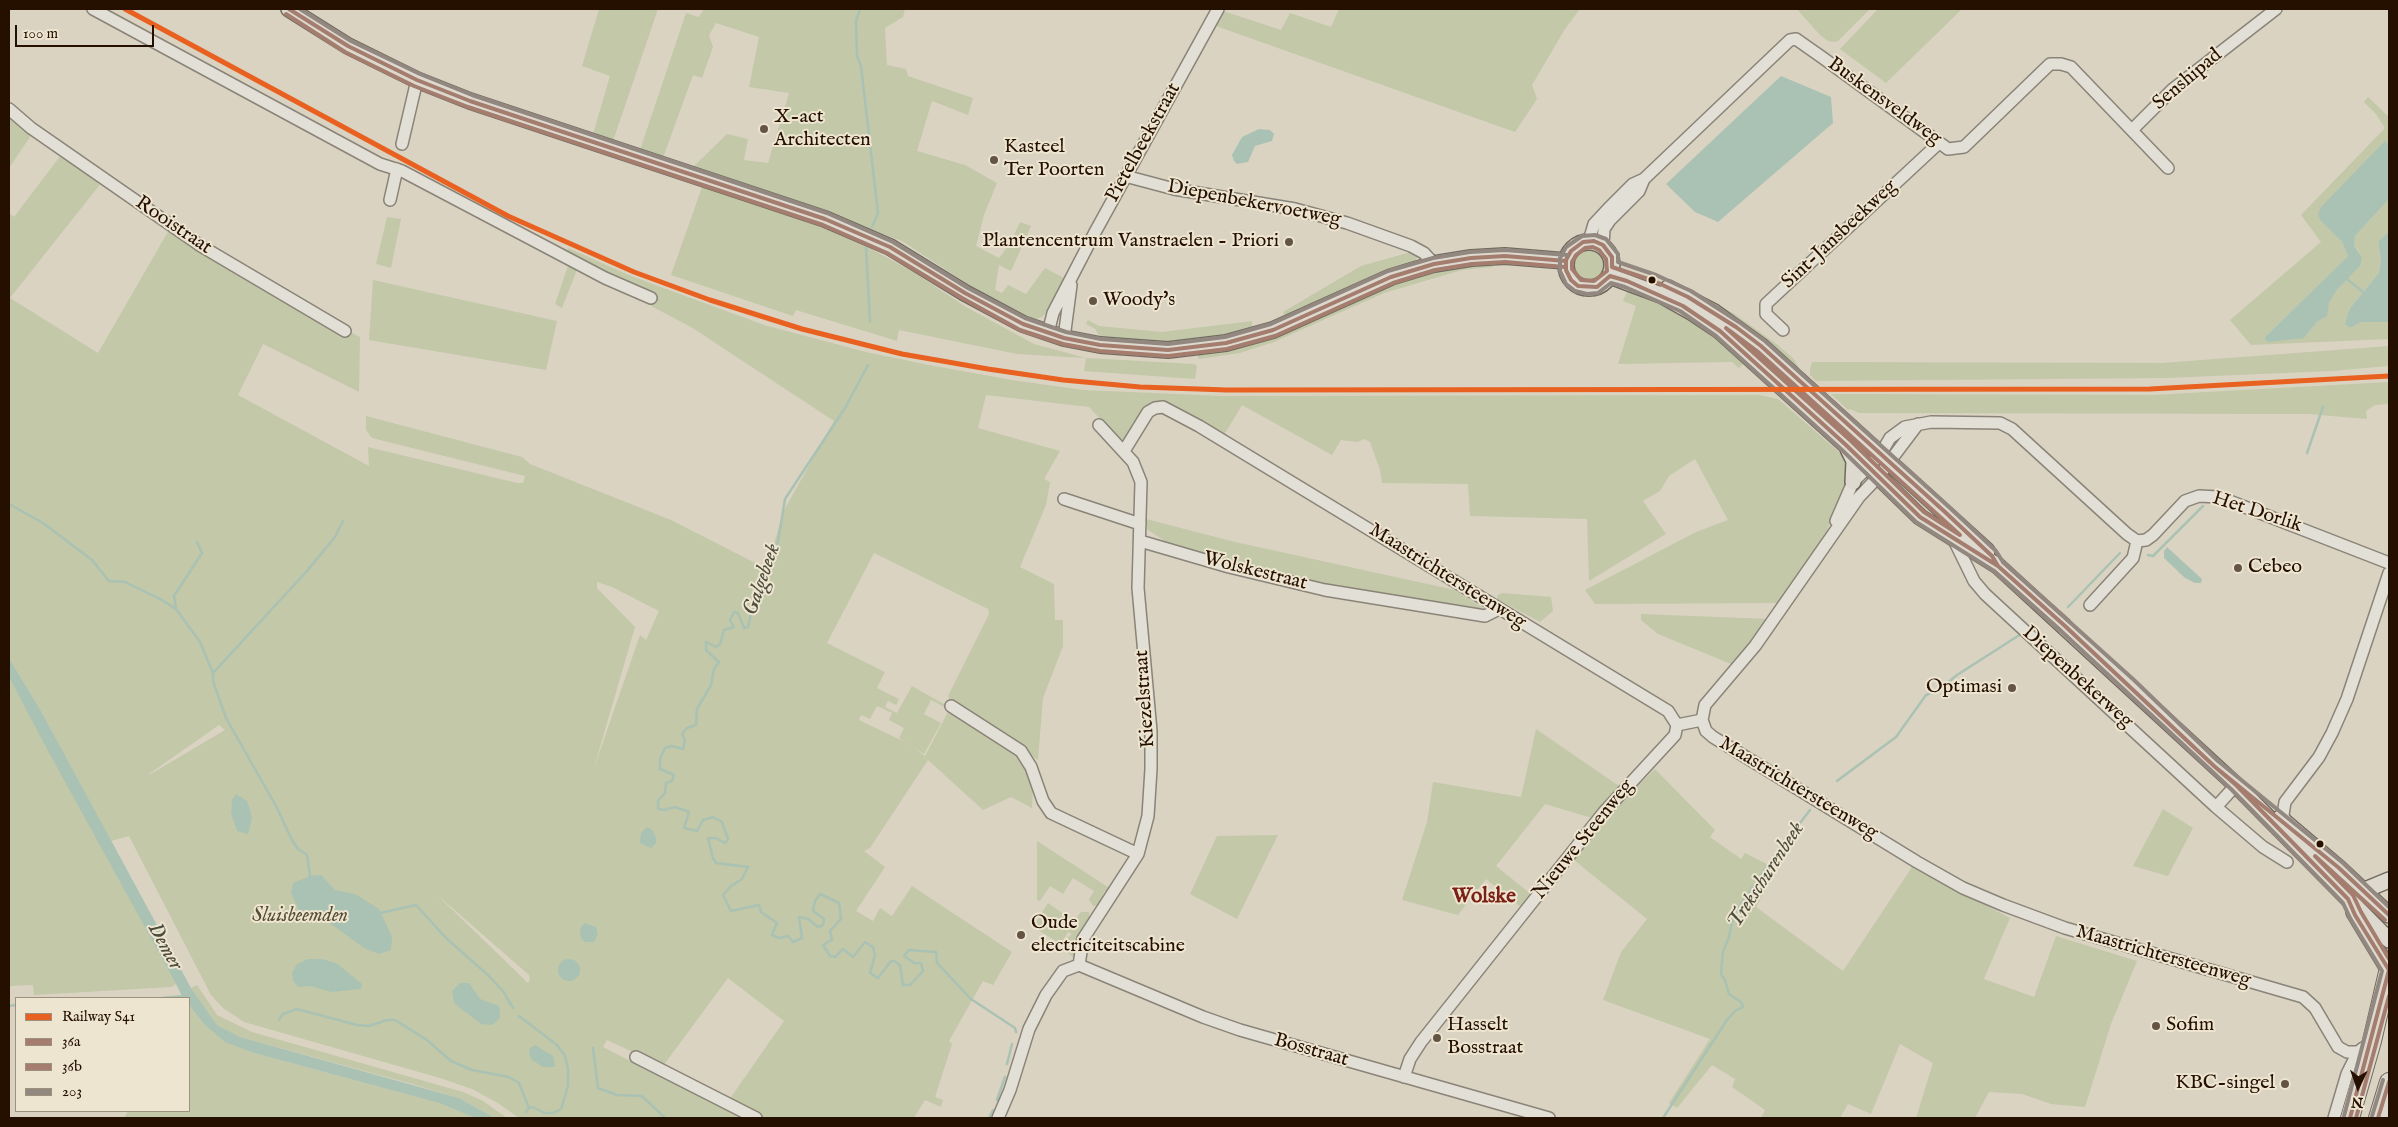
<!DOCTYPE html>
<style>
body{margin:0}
#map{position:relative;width:2398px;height:1127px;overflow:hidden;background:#dad3c2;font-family:"IM FELL English",serif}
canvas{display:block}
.frame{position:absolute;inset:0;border:10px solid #251000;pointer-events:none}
.legend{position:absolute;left:15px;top:997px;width:175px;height:115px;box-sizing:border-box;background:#ede5d0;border:1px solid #9d907d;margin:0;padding:6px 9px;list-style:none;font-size:15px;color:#251000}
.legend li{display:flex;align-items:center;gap:10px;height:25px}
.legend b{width:25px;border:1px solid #9d907d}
.north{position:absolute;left:2333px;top:1062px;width:50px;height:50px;-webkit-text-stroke:4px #ede5d0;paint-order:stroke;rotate:183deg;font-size:14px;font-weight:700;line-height:20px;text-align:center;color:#251000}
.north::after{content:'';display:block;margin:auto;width:18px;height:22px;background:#251000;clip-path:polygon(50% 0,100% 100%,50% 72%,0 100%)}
.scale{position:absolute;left:15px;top:25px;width:139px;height:22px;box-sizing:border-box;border:2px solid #251000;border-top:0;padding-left:6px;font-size:15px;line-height:18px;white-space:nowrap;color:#251000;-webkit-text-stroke:4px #ede5d0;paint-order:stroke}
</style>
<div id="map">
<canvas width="2398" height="1127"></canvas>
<div class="frame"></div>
<ul class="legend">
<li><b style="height:6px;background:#e86120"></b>Railway S41</li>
<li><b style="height:6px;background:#a47d6e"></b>36a</li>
<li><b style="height:6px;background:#a47d6e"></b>36b</li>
<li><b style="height:6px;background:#928880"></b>203</li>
</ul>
<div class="north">N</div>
<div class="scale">100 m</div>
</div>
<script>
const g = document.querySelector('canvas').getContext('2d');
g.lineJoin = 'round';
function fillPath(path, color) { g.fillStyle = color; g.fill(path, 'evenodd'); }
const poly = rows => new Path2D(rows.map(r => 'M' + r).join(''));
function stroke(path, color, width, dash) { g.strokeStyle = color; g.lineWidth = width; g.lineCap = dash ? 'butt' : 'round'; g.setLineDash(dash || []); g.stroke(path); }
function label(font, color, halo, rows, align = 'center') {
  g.font = font + ' "IM FELL English",serif'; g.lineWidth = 4; g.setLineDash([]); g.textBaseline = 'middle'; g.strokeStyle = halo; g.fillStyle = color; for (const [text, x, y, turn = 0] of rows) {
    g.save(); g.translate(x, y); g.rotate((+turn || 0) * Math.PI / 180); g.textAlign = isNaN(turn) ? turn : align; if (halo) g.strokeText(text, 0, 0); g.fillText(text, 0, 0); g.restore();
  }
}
fillPath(poly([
 [599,9,658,9,613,141,593,134,610,76,582,66],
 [704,9,905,9,903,17,885,28,887,65,906,69,908,76,973,98,968,115,932,101,917,151,965,165,997,183,984,215,976,246,999,258,1010,244,1020,222,1031,226,1011,271,999,265,995,290,1002,293,1008,285,1026,294,1045,268,1066,279,1050,308,1042,317,1036,319,1016,313,992,300,902,241,837,217,692,168,727,134,748,139,744,160,768,163,789,93,749,87,759,37,716,23,709,35,713,47,702,78,693,75,663,158,640,150,686,13,699,17],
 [1339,9,1580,9,1565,29,1532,85,1537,99,1515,132,1216,26,1223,11,1281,30,1290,13,1331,27],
 [1797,9,1870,9,1838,41,1834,42,1828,41,1820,35],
 [1878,9,1962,9,1886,83,1840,49],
 [2368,97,2389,117,2389,146,2385,142,2321,221,2342,242,2348,256,2264,338,2304,338,2317,322,2326,316,2329,303,2337,290,2360,266,2359,251,2354,245,2355,236,2389,199,2389,232,2378,243,2381,260,2379,273,2350,308,2347,322,2350,328,2361,322,2389,322,2389,339,2251,345,2230,320,2321,242,2301,215,2385,128,2376,114,2364,102],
 [9,114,28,131,30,137,9,168],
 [61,155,102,182,10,298,98,353,169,230,286,300,360,337,359,392,263,344,238,395,369,466,368,447,517,483,523,483,525,476,372,438,366,430,366,416,522,457,530,464,671,520,767,569,783,512,834,421,691,327,651,306,654,297,565,254,568,248,631,276,764,325,866,352,929,365,1012,380,1083,390,1223,396,1759,395,1778,399,1839,452,1850,465,1851,472,1826,533,1779,603,1595,604,1585,590,1696,532,1728,520,1695,459,1669,476,1660,491,1643,501,1666,534,1589,581,1587,519,1470,516,1468,484,1382,483,1380,470,1370,442,1365,439,1357,442,1341,440,1332,455,1242,405,1224,435,1182,410,1161,404,1126,439,1120,440,1089,407,986,395,978,428,1060,451,1044,479,1050,482,1046,505,1020,567,1054,584,1055,620,1063,620,1063,646,1043,698,1038,760,954,702,950,702,948,696,989,614,988,609,874,553,827,643,885,672,877,688,899,699,896,705,888,701,885,707,897,713,912,686,949,707,948,709,931,700,924,714,941,723,924,754,899,738,904,728,889,720,892,713,877,706,870,719,861,715,859,720,909,744,925,756,949,710,1016,753,1024,762,1033,786,1032,808,1011,797,983,810,928,760,870,848,864,851,885,867,856,911,873,921,880,908,892,916,912,886,1012,952,993,985,983,981,949,1041,952,1044,935,1097,943,1100,941,1107,925,1100,914,1118,763,1118,729,1100,784,1021,728,978,663,1066,607,1040,603,1047,741,1118,519,1118,498,1103,472,1089,440,1078,244,1022,223,1008,211,995,129,836,111,841,41,711,9,658,9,213,14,217],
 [597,582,612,587,659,611,646,640,640,635,593,771,635,627,597,588],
 [219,725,225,730,149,775,149,774],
 [435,893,529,975,530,979,528,983],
 [702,187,754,203,851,238,915,273,966,307,1034,344,1086,358,1195,364,1197,367,1195,379,1084,371,1086,358,1017,354,899,330,897,341,796,310,793,316,671,275],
 [387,217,401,219,391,268,376,264],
 '1574 265a15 15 0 1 1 30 0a15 15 0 1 1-30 0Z',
 [1411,252,1416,254,1417,258,1413,263,1311,308,1301,307,1285,316,1283,312,1361,266],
 [1492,262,1493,267,1462,270,1384,293,1274,342,1240,353,1199,359,1197,354,1238,347,1386,285,1447,267],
 [569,263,578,267,562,308,555,304],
 [373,280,557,321,546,370,369,340],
 [1629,287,1687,315,1747,360,1739,368,1732,362,1618,364,1636,306,1623,301],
 [1688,289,1733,313,1775,343,1793,358,1802,373,1793,371,1690,293],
 [1088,320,1099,326,1162,332,1252,321,1252,330,1217,339,1182,342,1154,342,1100,337,1095,329,1086,324],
 [2389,346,2389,366,2332,371,2166,378,1816,381,1810,375,1810,369,1812,362,2162,363],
 [2389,382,2389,404,2375,405,2366,411,2367,419,2308,414,1859,413,1850,409,1848,410,1831,394,2152,395],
 [1146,519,1235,542,1455,590,1486,610,1484,612,1327,585,1207,556,1169,544,1147,529],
 [1502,593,1551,597,1553,611,1540,622,1497,599,1498,595],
 [1641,614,1770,619,1736,666,1658,634,1641,620],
 [9,677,176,984,171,987,34,995,33,985,9,986],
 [1536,729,1619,786,1592,818,1545,804,1496,866,1532,895,1522,908,1486,879,1458,915,1402,900,1427,822,1433,782,1521,797],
 [1655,769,1715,830,1710,837,1741,859,1745,853,1777,869,1756,907,1843,971,1912,867,2010,918,1984,979,2034,997,2056,936,2137,961,2111,1024,2085,1107,2051,1104,2022,1094,1989,1092,1975,1118,1916,1118,1933,1063,1900,1044,1871,1114,1848,1104,1840,1118,1761,1118,1765,1110,1732,1087,1735,1079,1712,1065,1677,1108,1669,1103,1710,1039,1603,1000,1621,952,1647,919,1574,860,1623,800],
 [2163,809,2193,828,2168,876,2133,866],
 [1278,835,1237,919,1190,894,1217,836],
 [1037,841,1111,889,1108,893,1105,891,1102,896,1104,898,1100,905,1093,906,1089,899,1094,891,1073,878,1063,894,1050,886,1040,901,1037,900],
 [1048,903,1074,921,1081,912,1089,912,1090,920,1077,940,1075,959,1068,953,1074,944,1066,939,1072,934,1068,932,1061,944,1033,927],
 [197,985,217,1015,252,1032,463,1092,483,1101,507,1118,495,1118,459,1098,412,1084,240,1037,217,1025,191,988],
 [189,1005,204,1024,254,1053,439,1103,475,1118,124,1118,128,1111,189,1111]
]), '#c2c8a8');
fillPath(poly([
 [1781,76,1831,97,1833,123,1718,222,1695,212,1666,184],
 [1259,129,1270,130,1274,134,1272,141,1255,146,1248,162,1237,164,1234,161,1232,155,1242,137],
 [2385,141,2389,146,2389,199,2355,236,2354,245,2362,258,2360,266,2337,290,2329,303,2327,316,2317,322,2304,338,2268,342,2264,338,2348,256,2342,242,2321,221,2318,214,2321,207],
 [2389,232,2389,322,2361,322,2350,328,2345,324,2350,308,2379,273,2381,260,2378,242],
 [2167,547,2202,579,2201,583,2195,583,2185,578,2164,558,2164,551],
 [9,658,41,711,191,988,217,1025,240,1037,459,1098,495,1118,475,1118,439,1103,254,1053,225,1042,204,1024,189,1005,189,998,183,998,176,984,47,749,9,677],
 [236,794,247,801,250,810,252,819,248,834,237,831,231,813,232,800],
 [647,827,653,831,656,838,656,843,651,848,640,843,641,833],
 [321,875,335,890,355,894,379,909,392,937,391,950,379,954,364,948,331,924,310,917,299,910,291,893,293,883,310,876],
 [584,923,596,927,598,934,594,942,585,942,581,938,580,929],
 [308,959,322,959,336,963,362,984,361,989,331,992,311,986,299,987,293,981,292,973,297,964],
 '558 970a11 11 0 1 1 22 0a11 11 0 1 1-22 0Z',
 [460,983,469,983,480,999,499,1006,500,1018,492,1025,481,1024,454,1003,452,991],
 [535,1045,553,1056,555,1067,543,1067,532,1060,529,1054,530,1048]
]), '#aac2b3');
stroke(poly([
 [860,9,856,21,857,56,861,66,878,213,872,227],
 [866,248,870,321],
 [2347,279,2363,292],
 [868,365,845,408,785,499,778,542,757,587,748,627,744,628,738,613,734,612,730,620,734,627,724,630,720,644,716,647,706,642,706,650,719,662,714,669,711,685,697,709,696,725,687,728,682,734,685,740,683,749,672,746,665,748,660,759,660,769,674,775,672,781,666,783,665,793,658,801,658,809,664,810,675,807,689,812,684,828,697,831,703,820,713,817,722,822,728,839,725,843,716,838,708,838,713,858,716,863,748,867,742,879,731,886,723,895,731,911,759,905,761,912,777,923,772,935,779,938,788,936,793,942,802,938,799,917,808,919,818,927,823,925,824,919,813,911,815,901,820,894,839,903,841,919,830,931,832,940,823,945,830,956,835,957,843,949,853,957,865,942,873,947,875,955,870,973,878,978,891,961,894,961,900,965,903,985,910,985,923,971,921,963,914,963,904,956,909,950,936,952,937,963,971,999,1015,1028,1016,1032],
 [2307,453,2323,407],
 [9,504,43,523,92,560,109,581,125,582,162,600,176,609,200,642,213,673],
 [2148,555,2153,556,2203,506],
 [2068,607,2120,553],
 [176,609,174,596,202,553,197,542],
 [1837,781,1896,737,1926,695,1940,689,1957,675,2021,634],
 [310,876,307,855,298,849,292,840,276,806,226,718,213,681,213,673,307,571,335,537,343,521],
 [380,913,416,905,447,939,489,976,503,991,513,1008],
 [162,998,185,996],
 [9,1006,16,1005],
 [519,1016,557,1045,565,1056,568,1069,568,1086,561,1109,553,1113,544,1113,533,1107,529,1108,526,1112],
 [279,1020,283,1014,297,1009,357,1025,369,1026,387,1020,395,1020,427,1040,451,1061,472,1070,509,1077,519,1083,529,1108],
 [593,1048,598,1088,617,1095,642,1096,665,1118],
 [1007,1064,1012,1044],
 [997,1100,1005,1077],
 [989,1118,993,1110],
 [1663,1118,1727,1020,1735,1011,1743,1007,1741,1002,1729,994,1725,980,1721,974,1723,952,1729,937,1732,922,1739,907,1771,861,1810,810]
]), '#aac2b3', 2.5);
const minor = poly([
 [93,9,380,164,402,171,605,278,651,298],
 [9,109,31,128,201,246,345,331],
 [2133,129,2173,89,2276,9],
 [402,144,417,80],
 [1125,176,1174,189,1295,209,1347,223,1411,246,1424,253,1434,264],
 [390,200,397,169],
 [1589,241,1594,224,1608,209,1633,184,1644,179],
 [1603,245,1604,229,1610,220,1639,191,1644,179,1790,40,1796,39,1823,58,1948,149,1964,147,2050,64,2061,64,2071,67,2168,168],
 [1783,330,1766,314,1766,304,1939,143],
 [1048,333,1053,313,1094,234,1218,9],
 [1064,338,1071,285],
 [1918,424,1878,477,1859,497,1755,646,1705,705,1702,720,1706,731,1713,737,1917,862,1963,888,2003,905,2065,928,2303,997,2315,1008,2338,1047,2347,1052,2358,1052],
 [1124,451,1148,412,1155,408,1163,407,1199,426,1668,711,1677,725],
 [1064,499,1140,524],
 [1836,521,1853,482,1880,455,1890,438,1905,427,1931,422,2000,423,2012,429,2127,534,2137,541,2146,540,2153,535,2185,501,2199,496,2219,497,2389,563],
 [1953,538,1974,581,1985,594,2216,807,2263,847,2287,862],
 [1140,541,1229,567,1325,590,1485,616,1499,609],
 [2090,605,2133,558,2137,541],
 [951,706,1021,751,1031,767,1043,801,1051,813,1138,854],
 [1677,725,1702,720],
 [2216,807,2236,785],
 [2286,823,2283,815,2285,802,2319,757,2332,733,2347,699,2389,573],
 [1079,965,1083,939,1138,854,1148,816,1151,769,1151,731,1138,588,1141,482,1133,462,1099,425],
 [636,1057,756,1118],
 [1404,1077,1410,1059,1421,1042,1604,812,1675,735,1677,725],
 [998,1118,1010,1090,1029,1029,1046,995,1063,971,1079,965,1203,1017,1240,1030,1549,1118],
 [2334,1118,2347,1074,2358,1052,2363,1048]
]);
const major = poly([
 [289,9,348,46,417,80,470,101,825,219,890,247,965,293,1023,324,1064,338,1100,345,1168,350,1226,343,1273,330,1391,277,1434,264,1471,258,1505,256,1566,261],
 '1566 265a23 23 0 1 1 46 0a23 23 0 1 1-46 0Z',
 [1610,276,1661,295,1693,313,1720,331,1846,445,1920,517,1998,566,2236,785,2389,940],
 [1668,288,1714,312,1761,346,1987,551],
 [1848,449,1854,461,1853,482],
 [2280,818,2339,868,2389,915],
 [2365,890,2389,880],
 [2354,912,2389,970]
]);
const highway = poly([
 [2350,1118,2372,1041,2389,968],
 [2378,1118,2389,1082]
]);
stroke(minor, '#8a8378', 14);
stroke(major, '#70695e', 18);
stroke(highway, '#70695e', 20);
stroke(minor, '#e2dfd6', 11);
stroke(major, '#ddd9cf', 15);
stroke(highway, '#ddd9cf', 18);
stroke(poly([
 [289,9,348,46,417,80,470,101,825,219,890,247,965,293,1023,324,1064,338,1100,345,1168,350,1226,343,1273,330,1391,277,1434,264,1471,258,1505,256,1566,261],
 [1594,241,1603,245,1612,257,1612,267,1654,281,1688,297,1736,327,1761,346,1945,512,1992,556,1998,566,1920,517,1846,445,1720,331,1683,306,1627,281,1610,276,1597,287,1578,286,1571,280,1566,270,1566,260,1571,251,1583,242,1594,241],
 [1998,566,2065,626],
 [2065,626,2214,766],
 [2065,626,2214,766],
 [2214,766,2339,868,2389,915],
 [2214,766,2236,785,2348,899,2355,915,2389,970,2350,1118],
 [2378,1118,2389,1082]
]), '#a47d6e', 4);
stroke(poly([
 [286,14,345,52,414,86,468,107,823,225,887,253,962,298,1020,330,1063,344,1100,351,1168,356,1227,349,1275,336,1393,283,1435,270,1472,264,1505,262,1565,267],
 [1593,247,1599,250,1606,259,1607,271,1594,281,1581,280,1572,269,1572,262,1576,255,1585,248,1593,247],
 [1726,328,1757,351,1960,535,1924,512,1850,440,1726,328],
 [2003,562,2069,621],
 [1994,571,2061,631],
 [2385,920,2315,856,2353,895,2361,912,2389,959],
 [2356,1118,2389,996]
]), '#a47d6e', 4);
stroke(poly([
 [300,9,351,41,420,74,472,95,827,213,893,242,968,288,1025,318,1066,332,1101,339,1168,344,1225,337,1271,324,1388,271,1433,258,1470,252,1505,250,1567,255],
 [2344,1116,2382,971,2350,918,2343,903,2232,790,2061,631,1994,571,1916,522,1842,450,1716,336,1680,311,1625,287,1611,283,1598,293,1587,294,1575,291,1566,284,1560,271,1560,258,1566,247,1582,236,1595,235,1606,239,1618,254,1618,262,1656,275,1691,291,1739,322,1765,341,1949,507,1996,551,2003,562,2134,680,2218,761,2343,863,2389,907],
 [2372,1116,2383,1080]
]), '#928880', 4);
stroke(poly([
 [125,9,508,216,634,272,710,300,802,329,902,354,988,369,1063,380,1140,387,1227,390,2150,389,2389,376]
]), '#e86120', 5);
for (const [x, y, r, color] of [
 [764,129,5,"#645444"],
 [994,160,5,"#645444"],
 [1289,242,5,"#645444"],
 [1652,280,4.5,"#251000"],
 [1093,301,5,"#645444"],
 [2238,568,5,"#645444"],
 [2012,688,5,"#645444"],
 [2320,844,4.5,"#251000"],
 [1021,935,5,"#645444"],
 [2156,1026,5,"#645444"],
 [1437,1038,5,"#645444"],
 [2285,1084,5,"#645444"]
]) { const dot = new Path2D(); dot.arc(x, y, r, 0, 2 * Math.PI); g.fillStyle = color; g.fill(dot); stroke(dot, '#ede5d0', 2); }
label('20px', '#251000', '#ede5d0', [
 ["Senshipad",2188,80,-40],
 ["Buskensveldweg",1884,102,36],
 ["Pietelbeekstraat",1144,143,-61],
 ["Diepenbekervoetweg",1254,204,11],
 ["Rooistraat",173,226,34],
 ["Sint-Jansbeekweg",1840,235,-43],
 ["Het Dorlik",2257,513,18],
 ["Wolskestraat",1255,572,14],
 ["Maastrichtersteenweg",1447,577,32],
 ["Diepenbekerweg",2077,678,42],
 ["Kiezelstraat",1146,699,-94],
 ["Maastrichtersteenweg",1798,789,31],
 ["Nieuwe Steenweg",1584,840,-51],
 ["Maastrichtersteenweg",2163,957,16],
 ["Bosstraat",1311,1051,16]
]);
label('20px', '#251000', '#ede5d0', [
 ["X-act",774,118],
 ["Architecten",774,141],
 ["Kasteel",1004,148],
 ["Ter Poorten",1004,171],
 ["Plantencentrum Vanstraelen - Priori",1279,242,"right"],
 ["Woody's",1103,301],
 ["Cebeo",2248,568],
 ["Optimasi",2002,688,"right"],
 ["Oude",1031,924],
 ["electriciteitscabine",1031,947],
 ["Hasselt",1447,1026],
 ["Bosstraat",1447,1049],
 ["Sofim",2166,1026],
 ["KBC-singel",2275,1084,"right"]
], 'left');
label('italic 20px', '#554d33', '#ede5d0', [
 ["Sluisbeemden",300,917]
]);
label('italic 21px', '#4c4c3c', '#ede5d0', [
 ["Galgebeek",763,580,-71],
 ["Trekschurenbeek",1767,876,-57],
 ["Demer",164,947,61]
]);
label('bold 21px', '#7a1f14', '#ede5d0', [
 ["Wolske",1484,898]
]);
</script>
